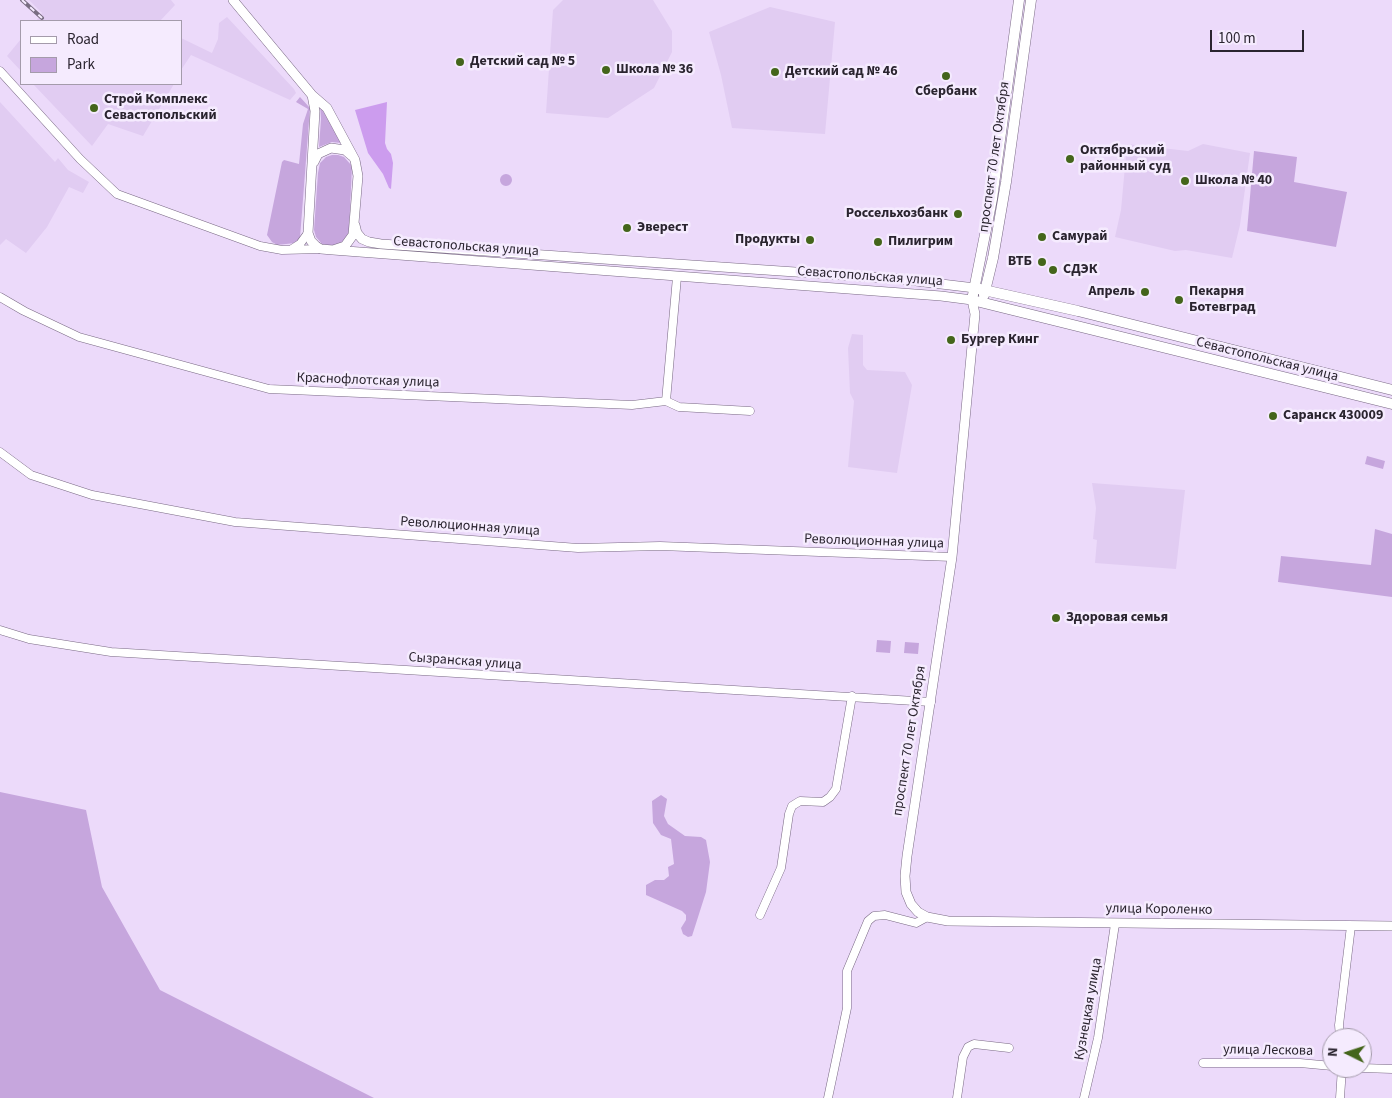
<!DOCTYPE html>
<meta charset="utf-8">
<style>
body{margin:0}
#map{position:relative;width:1392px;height:1098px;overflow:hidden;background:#ecdafa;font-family:"Source Sans 3",sans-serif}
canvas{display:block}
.legend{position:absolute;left:20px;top:20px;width:162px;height:65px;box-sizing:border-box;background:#f5ebfe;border:1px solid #a49bab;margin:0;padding:6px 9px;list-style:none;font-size:15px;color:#2a242f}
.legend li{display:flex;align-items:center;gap:10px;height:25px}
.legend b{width:25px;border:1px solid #a49bab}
.north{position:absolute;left:1322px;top:1028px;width:50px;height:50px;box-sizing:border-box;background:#f5ebfe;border:1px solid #a49bab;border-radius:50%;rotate:274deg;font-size:14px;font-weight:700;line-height:20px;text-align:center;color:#2a242f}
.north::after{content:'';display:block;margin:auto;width:18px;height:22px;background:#44651b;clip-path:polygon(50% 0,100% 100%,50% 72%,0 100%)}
.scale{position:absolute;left:1210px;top:30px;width:94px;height:22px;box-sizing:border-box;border:2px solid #2a242f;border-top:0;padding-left:6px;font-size:15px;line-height:18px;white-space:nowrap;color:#2a242f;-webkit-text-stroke:4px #f5ebfe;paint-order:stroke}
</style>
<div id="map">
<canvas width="1392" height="1098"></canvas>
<ul class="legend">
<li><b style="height:6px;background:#fff"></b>Road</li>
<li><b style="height:14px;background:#c6a6dd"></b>Park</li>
</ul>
<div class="north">N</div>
<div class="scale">100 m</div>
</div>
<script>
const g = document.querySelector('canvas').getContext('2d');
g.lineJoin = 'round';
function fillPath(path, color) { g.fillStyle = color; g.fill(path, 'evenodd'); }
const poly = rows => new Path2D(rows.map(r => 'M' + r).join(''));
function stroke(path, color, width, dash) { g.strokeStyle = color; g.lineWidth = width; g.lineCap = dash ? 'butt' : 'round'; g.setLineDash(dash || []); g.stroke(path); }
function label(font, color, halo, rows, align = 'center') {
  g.font = font + ' "Source Sans 3",sans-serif'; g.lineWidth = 5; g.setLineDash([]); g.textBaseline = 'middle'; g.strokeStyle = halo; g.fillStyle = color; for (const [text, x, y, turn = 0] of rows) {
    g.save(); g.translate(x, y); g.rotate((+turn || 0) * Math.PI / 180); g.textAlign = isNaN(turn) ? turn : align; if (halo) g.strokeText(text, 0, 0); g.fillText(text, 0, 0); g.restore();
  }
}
fillPath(poly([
 [29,0,171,0,175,5,160,21,36,21,42,13],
 [563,0,653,0,672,31,672,52,654,88,608,118,546,113,553,10],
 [770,7,835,22,825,134,732,128,721,75,709,32],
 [227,17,294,89,296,93,290,100,191,55,181,70,181,38,212,53,218,39,219,23],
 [21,39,21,71,7,56],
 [33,84,174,84,143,136,108,124,92,146],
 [0,102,55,162,58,158,68,170,89,182,83,193,69,187,47,227,26,253,6,239,0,245],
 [1127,144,1188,151,1203,144,1250,153,1240,225,1232,258,1186,250,1175,251,1115,237,1121,210],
 [852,334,863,335,863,365,867,370,905,372,912,385,897,473,848,467,854,401,850,393,848,348],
 [1092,483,1185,490,1176,569,1095,563,1097,540,1093,539,1096,508]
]), '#e1ccf2');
fillPath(poly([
 [300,97,310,108,300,238,295,243,277,245,272,242,267,235,282,162,284,160,299,164,303,124,308,109,296,102],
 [320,105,341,143,332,142,319,147,321,119],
 [1254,151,1297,157,1294,182,1347,192,1336,247,1247,231],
 [332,155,338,155,344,157,352,166,349,232,347,239,336,246,328,246,322,244,316,237,314,230,318,173,320,163,326,157],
 '500 180a6 6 0 1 1 12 0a6 6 0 1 1-12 0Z',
 [1367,456,1385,461,1383,469,1365,464],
 [1375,529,1392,534,1392,597,1278,582,1281,556,1371,565],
 [877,640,891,641,890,653,876,652],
 [905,642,919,643,918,654,904,653],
 [0,792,86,810,102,887,160,990,374,1098,0,1098],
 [661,795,667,799,664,816,668,824,685,836,701,837,706,840,710,862,706,892,692,936,688,937,683,934,681,928,686,920,686,915,682,911,646,895,646,885,655,880,664,880,669,876,668,867,674,864,671,839,661,835,653,823,652,801]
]), '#c6a6dd');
fillPath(poly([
 [387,102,385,143,387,149,391,154,393,163,391,189,389,188,383,174,368,153,355,110]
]), '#cc9cee');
const minor = poly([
 [0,71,80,159,117,194,260,246,282,250,321,249],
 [292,249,300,244,308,233],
 [0,297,24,311,79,337,269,389,632,405,666,401,679,407,750,411],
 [666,401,677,277],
 [0,452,31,475,92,495,235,522,578,548,660,546,952,557],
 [0,630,29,639,111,652,931,702],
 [760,915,781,868,789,814,792,806,800,801,823,802,830,797,836,789,852,696],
 [1340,1038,1339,1025,1351,926],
 [1203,1063,1300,1063,1332,1066],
 [1362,1068,1392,1069],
 [828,1098,847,1008,847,971,868,921,874,916,885,915,916,923,927,917],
 [957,1098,963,1057,968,1047,974,1044,1009,1048],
 [1084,1098,1098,1038,1115,924],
 [1340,1098,1342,1068]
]);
const tertiary = poly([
 [233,0,312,95,327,108,355,160,358,176,353,235,345,246,333,250,321,249,316,246,311,241,308,233,315,111,312,95],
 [314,162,318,154,331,148,345,150,352,156],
 [355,225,357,233,362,239,369,242,381,244,899,279,975,288],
 [333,250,941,296,972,300,975,314,952,557,907,856,905,876,906,892,911,904,918,912,927,917,948,921,1392,926]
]);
const secondary = poly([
 [1019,0,992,199,972,300,1392,404],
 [975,288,1078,311,1392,390],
 [984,295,993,258,1006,182,1031,0]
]);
stroke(minor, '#796984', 9);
stroke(tertiary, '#796984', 10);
stroke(secondary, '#796984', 11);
stroke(minor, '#fff', 8);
stroke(tertiary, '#fff', 9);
stroke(secondary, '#fff', 10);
const rail = poly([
 [22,0,42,18]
]);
stroke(rail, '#796e82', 4);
stroke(rail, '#f5ebfe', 2, [5.5]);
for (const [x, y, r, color] of [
 [460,62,5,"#44651b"],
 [606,70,5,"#44651b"],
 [775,72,5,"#44651b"],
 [946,76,5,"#44651b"],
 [94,108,5,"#44651b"],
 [1070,159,5,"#44651b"],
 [1185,181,5,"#44651b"],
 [958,214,5,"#44651b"],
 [627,228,5,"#44651b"],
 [1042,237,5,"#44651b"],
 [810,240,5,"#44651b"],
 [878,242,5,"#44651b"],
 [1042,262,5,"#44651b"],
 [1053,270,5,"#44651b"],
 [1145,292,5,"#44651b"],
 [1179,300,5,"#44651b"],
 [951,340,5,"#44651b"],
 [1273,416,5,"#44651b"],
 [1056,618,5,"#44651b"]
]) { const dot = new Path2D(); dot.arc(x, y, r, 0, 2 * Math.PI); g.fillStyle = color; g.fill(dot); stroke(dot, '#f5ebfe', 2); }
label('bold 14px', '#2a242f', '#f5ebfe', [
 ["Детский сад № 5",470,62],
 ["Школа № 36",616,70],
 ["Детский сад № 46",785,72],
 ["Сбербанк",946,92,"center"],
 ["Строй Комплекс",104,100],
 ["Севастопольский",104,116],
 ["Октябрьский",1080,151],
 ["районный суд",1080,167],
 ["Школа № 40",1195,181],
 ["Россельхозбанк",948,214,"right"],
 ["Эверест",637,228],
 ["Самурай",1052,237],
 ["Продукты",800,240,"right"],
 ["Пилигрим",888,242],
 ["ВТБ",1032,262,"right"],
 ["СДЭК",1063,270],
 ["Апрель",1135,292,"right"],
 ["Пекарня",1189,292],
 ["Ботевград",1189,308],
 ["Бургер Кинг",961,340],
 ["Саранск 430009",1283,416],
 ["Здоровая семья",1066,618]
], 'left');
label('14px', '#2a242f', '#f5ebfe', [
 ["проспект 70 лет Октября",995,157,-82],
 ["Севастопольская улица",466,247,4],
 ["Севастопольская улица",870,277,4],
 ["Севастопольская улица",1267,360,14],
 ["Краснофлотская улица",368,381,2],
 ["Революционная улица",470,527,4],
 ["Революционная улица",874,542,2],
 ["Сызранская улица",465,662,4],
 ["проспект 70 лет Октября",910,741,-81],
 ["улица Короленко",1159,910,1],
 ["Кузнецкая улица",1089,1009,-80],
 ["улица Лескова",1268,1051,1]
]);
</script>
